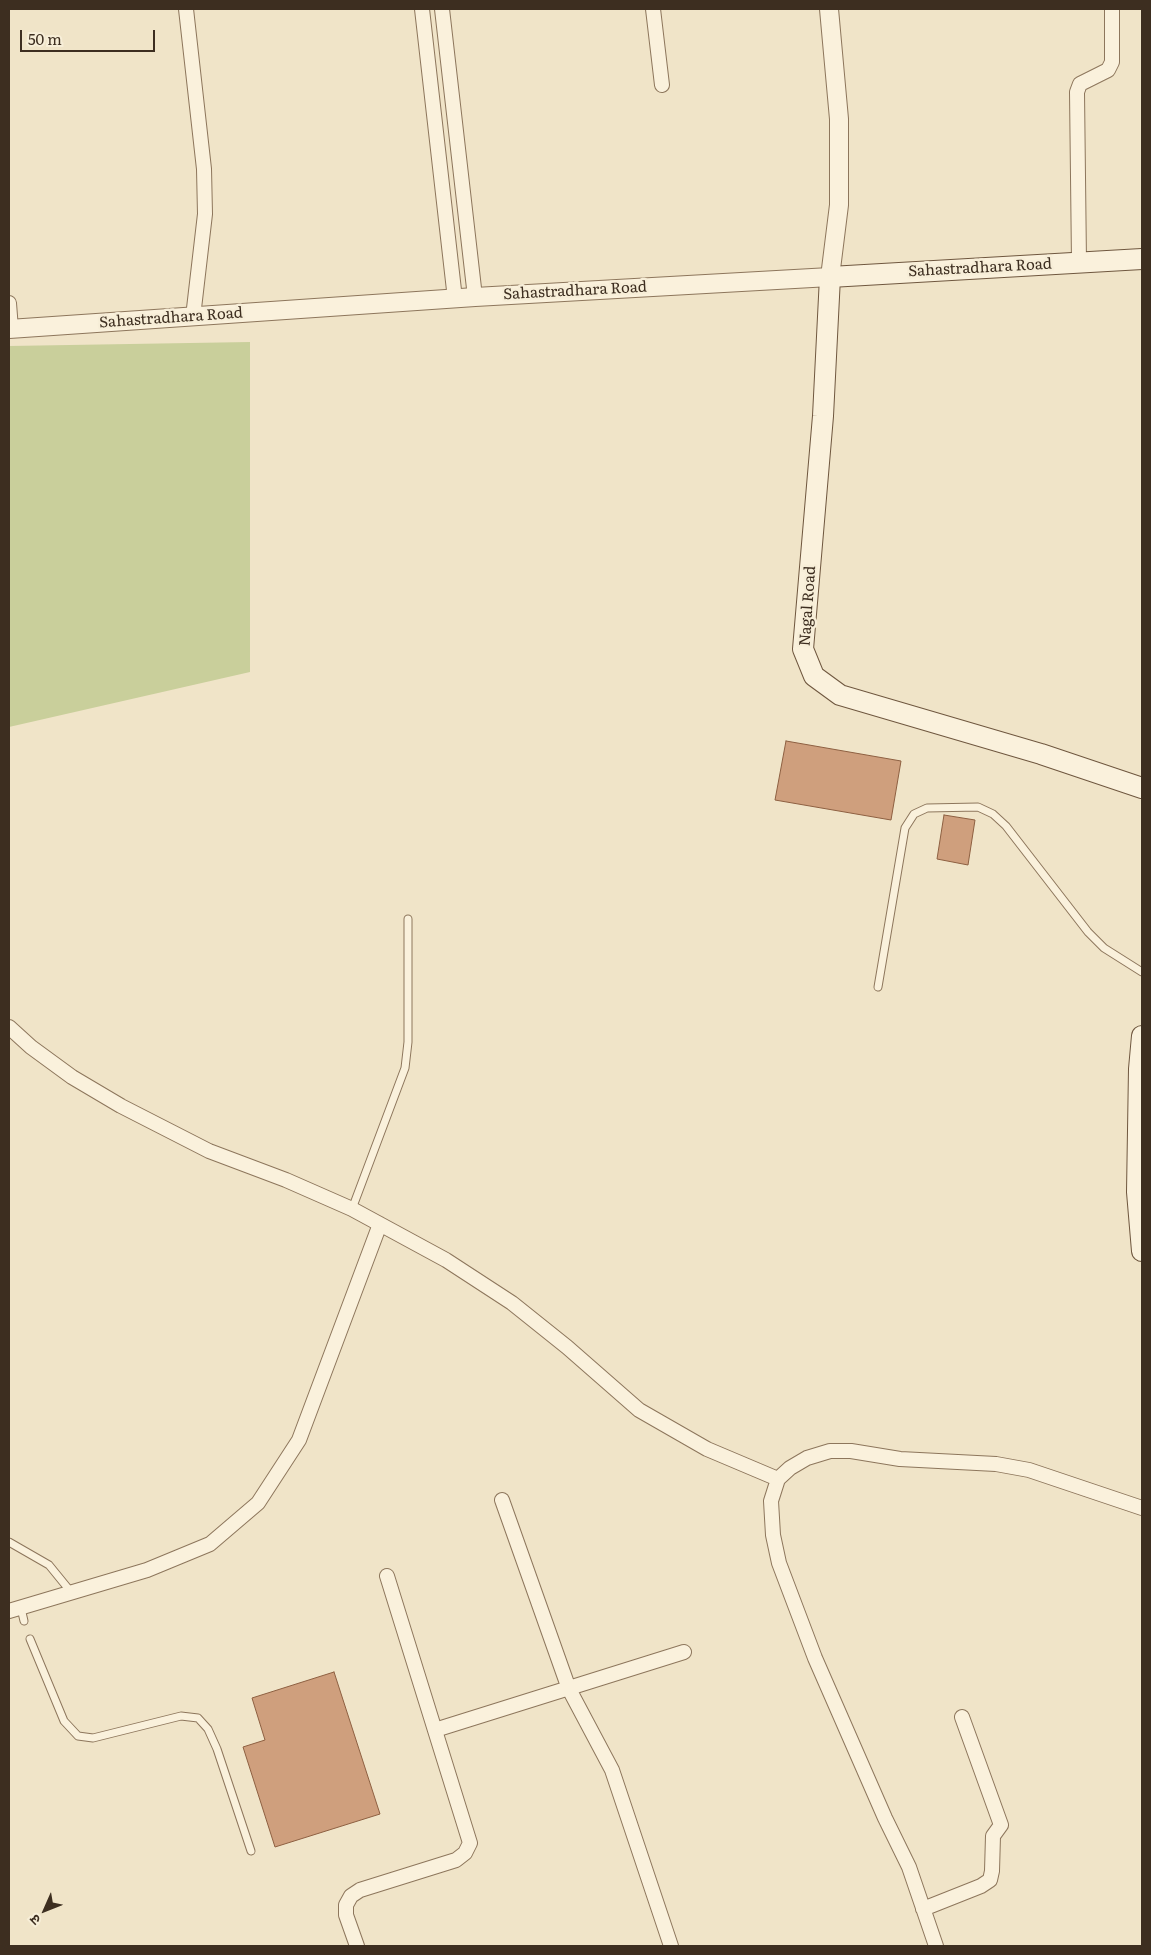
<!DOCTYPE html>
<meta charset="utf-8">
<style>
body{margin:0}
#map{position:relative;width:1151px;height:1955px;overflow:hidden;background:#f0e4c8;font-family:Literata,"Noto Sans Devanagari",serif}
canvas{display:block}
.frame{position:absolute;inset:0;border:10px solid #3d2e20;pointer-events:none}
.north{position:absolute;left:20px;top:1885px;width:50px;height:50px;-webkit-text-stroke:4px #f7eed8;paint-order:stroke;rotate:226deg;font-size:14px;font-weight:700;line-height:20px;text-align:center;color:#3d2e20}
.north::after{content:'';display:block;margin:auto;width:18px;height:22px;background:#3d2e20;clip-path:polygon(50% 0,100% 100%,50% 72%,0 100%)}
.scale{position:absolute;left:20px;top:30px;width:135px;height:22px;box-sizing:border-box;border:2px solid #3d2e20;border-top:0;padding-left:6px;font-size:15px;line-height:18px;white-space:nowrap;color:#3d2e20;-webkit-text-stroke:4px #f7eed8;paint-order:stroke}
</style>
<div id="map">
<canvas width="1151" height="1955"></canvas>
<div class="frame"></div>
<div class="north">उ</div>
<div class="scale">50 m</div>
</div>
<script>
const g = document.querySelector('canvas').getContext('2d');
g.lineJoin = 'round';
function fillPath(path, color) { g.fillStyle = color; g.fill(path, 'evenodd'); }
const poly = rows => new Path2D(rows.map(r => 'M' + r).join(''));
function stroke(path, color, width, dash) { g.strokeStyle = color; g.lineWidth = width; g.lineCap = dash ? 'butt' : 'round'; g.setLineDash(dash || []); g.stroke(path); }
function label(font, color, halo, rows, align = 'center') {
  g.font = font + ' Literata,serif'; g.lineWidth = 5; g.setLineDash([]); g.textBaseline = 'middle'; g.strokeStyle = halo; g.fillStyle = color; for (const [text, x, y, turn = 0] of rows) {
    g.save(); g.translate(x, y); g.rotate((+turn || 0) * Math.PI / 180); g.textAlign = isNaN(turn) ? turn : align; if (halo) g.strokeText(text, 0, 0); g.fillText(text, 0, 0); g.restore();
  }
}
fillPath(poly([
 [250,342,250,672,9,727,9,346]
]), '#c9cf9b');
const building = poly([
 [786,741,901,761,891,820,775,800,786,741],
 [944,815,975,820,968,865,937,859,944,815],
 [334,1672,380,1814,275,1847,243,1747,265,1740,252,1698,334,1672]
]);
fillPath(building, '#cf9f7d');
stroke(building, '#8d5f41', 1);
const service = poly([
 [878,987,905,828,914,814,927,808,978,807,993,814,1006,826,1088,932,1104,948,1142,972],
 [352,1209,405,1068,408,1042,408,919],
 [9,1542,49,1565,71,1592],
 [21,1608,24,1621],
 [30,1639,64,1721,78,1736,93,1738,181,1716,198,1718,208,1729,217,1749,251,1851]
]);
const minor = poly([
 [186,9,204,169,205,214,193,317],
 [422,9,455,299],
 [442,9,475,297],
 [653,9,662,85],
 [1079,262,1077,92,1080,84,1108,70,1112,62,1112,9],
 [9,303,11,329],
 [9,1027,31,1047,72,1077,121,1106,209,1151,286,1180,352,1209,446,1260,512,1303,567,1347,639,1410,707,1449,778,1479],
 [502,1500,569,1689,612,1770,671,1946],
 [9,1611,147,1570,210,1544,258,1503,299,1440,380,1224],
 [435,1730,684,1652],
 [923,1909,981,1886,990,1880,992,1871,993,1836,1001,1825,962,1717],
 [357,1946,346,1915,346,1905,351,1896,360,1890,456,1860,465,1853,470,1843,387,1576],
 [936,1946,909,1867,885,1818,815,1658,779,1563,773,1535,771,1501,778,1479,790,1468,807,1458,830,1451,851,1451,900,1459,996,1464,1029,1470,1142,1508]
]);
const tertiary = poly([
 [9,329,475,297,830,277,839,205,839,119,829,9]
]);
const secondary = poly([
 [1142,259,830,277,823,416,803,649,814,676,840,695,1041,754,1142,788],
 [1142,1036,1139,1069,1137,1192,1142,1251]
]);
stroke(service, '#8d765c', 9);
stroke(minor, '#8d765c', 16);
stroke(tertiary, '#8d765c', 20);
stroke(secondary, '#6f573f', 22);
stroke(service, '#faf1dc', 7);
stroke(minor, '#faf1dc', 14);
stroke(tertiary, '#faf1dc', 18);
stroke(secondary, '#faf1dc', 20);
label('15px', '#3d2e20', '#f7eed8', [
 ["Sahastradhara Road",980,268,-3],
 ["Sahastradhara Road",575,291,-3],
 ["Sahastradhara Road",171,318,-4],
 ["Nagal Road",808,606,-86]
]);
</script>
